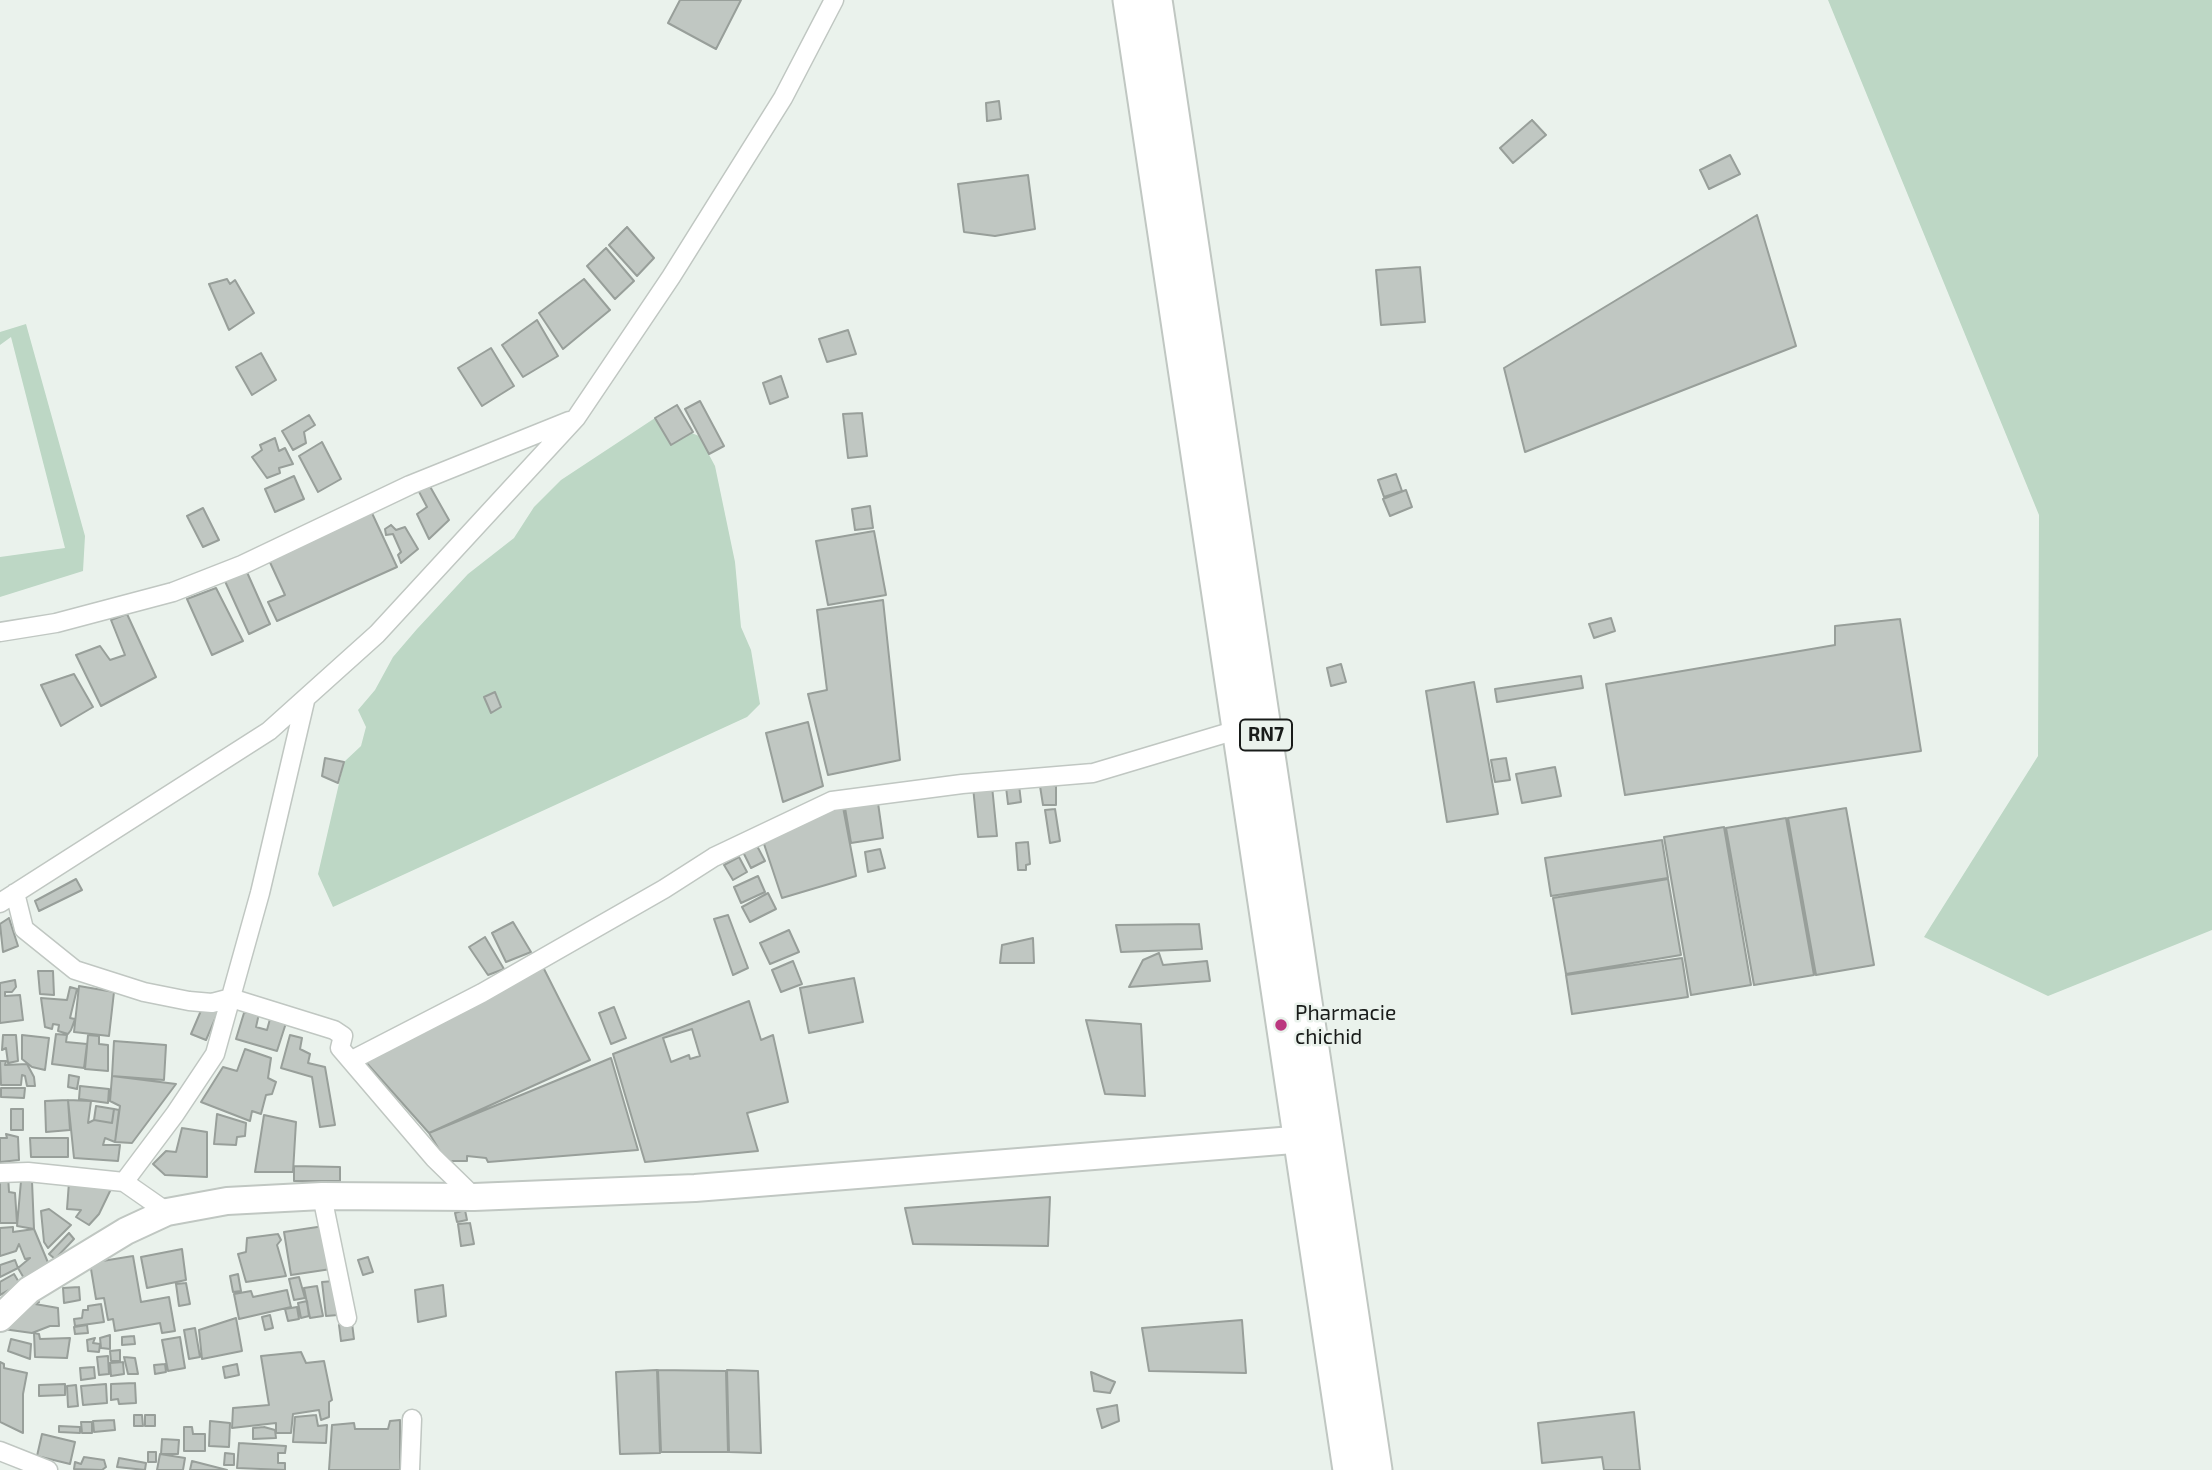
<!DOCTYPE html>
<style>
body{margin:0}
canvas{display:block;background:#eaf2ec}
</style>
<canvas width="2212" height="1470"></canvas>
<script>
const g = document.querySelector('canvas').getContext('2d');
g.lineJoin = 'round';
function fillPath(path, color) { g.fillStyle = color; g.fill(path, 'evenodd'); }
const poly = rows => new Path2D(rows.map(r => 'M' + r).join(''));
function stroke(path, color, width, dash) { g.strokeStyle = color; g.lineWidth = width; g.lineCap = dash ? 'butt' : 'round'; g.setLineDash(dash || []); g.stroke(path); }
function label(font, color, halo, rows, align = 'center') {
  g.font = font + ' "Exo 2",sans-serif'; g.lineWidth = 5; g.setLineDash([]); g.textBaseline = 'middle'; g.strokeStyle = halo; g.fillStyle = color; for (const [text, x, y, turn = 0] of rows) {
    g.save(); g.translate(x, y); g.rotate((+turn || 0) * Math.PI / 180); g.textAlign = isNaN(turn) ? turn : align; if (halo) g.strokeText(text, 0, 0); g.fillText(text, 0, 0); g.restore();
  }
}
fillPath(poly([
 [1828,0,2212,0,2212,930,2048,996,1924,937,2038,756,2039,515],
 [26,324,85,536,83,571,0,597,0,557,65,548,11,337,0,345,0,332],
 [655,418,699,436,715,466,735,562,741,627,751,650,760,704,747,717,333,907,318,874,344,762,361,746,366,727,358,710,375,690,393,657,417,629,468,574,514,538,534,507,561,480]
]), '#bdd7c5');
const building = poly([
 [680,0,741,0,716,49,668,23,680,0],
 [999,101,1001,119,987,121,986,103,999,101],
 [1532,120,1546,135,1513,163,1500,148,1532,120],
 [1730,155,1740,174,1709,189,1700,170,1730,155],
 [1028,175,1035,229,995,236,964,232,958,184,1028,175],
 [1757,215,1796,346,1525,452,1504,368,1757,215],
 [627,227,654,258,637,276,609,245,627,227],
 [606,248,634,281,615,299,587,266,606,248],
 [1420,267,1425,322,1381,325,1376,270,1420,267],
 [227,279,230,284,235,280,254,313,229,330,209,284,227,279],
 [584,279,610,310,563,349,539,313,584,279],
 [537,320,558,356,523,377,502,345,537,320],
 [848,330,856,354,827,362,819,339,848,330],
 [491,348,514,386,482,406,458,368,491,348],
 [261,353,276,380,252,395,236,367,261,353],
 [781,376,788,397,770,404,763,383,781,376],
 [700,401,724,446,709,454,685,409,700,401],
 [677,405,693,432,671,445,655,418,677,405],
 [862,413,867,456,848,458,843,414,862,413],
 [309,415,315,425,304,432,306,443,293,450,282,431,309,415],
 [275,438,279,451,285,448,293,464,279,468,280,473,267,478,252,457,262,450,260,445,275,438],
 [322,442,341,479,318,492,299,456,322,442],
 [1396,474,1402,491,1384,497,1378,480,1396,474],
 [294,476,304,499,275,512,265,489,294,476],
 [428,483,449,520,429,539,417,514,427,507,417,488,428,483],
 [1406,490,1412,507,1390,516,1383,499,1406,490],
 [870,506,873,528,855,530,852,509,870,506],
 [203,508,219,540,203,547,187,516,203,508],
 [371,511,397,567,277,621,268,602,285,595,268,558,371,511],
 [391,525,396,530,405,527,418,549,401,563,398,555,401,552,393,534,386,535,385,529,391,525],
 [874,531,886,595,828,605,816,541,874,531],
 [246,570,270,624,249,634,224,579,246,570],
 [216,588,243,641,212,655,187,599,216,588],
 [883,600,900,760,828,775,808,694,827,690,817,610,883,600],
 [127,614,156,677,101,706,76,655,100,646,110,660,125,655,111,620,127,614],
 [1611,618,1615,631,1594,638,1589,624,1611,618],
 [1900,619,1921,751,1625,795,1606,684,1835,645,1835,626,1900,619],
 [1341,664,1346,682,1331,686,1327,668,1341,664],
 [74,674,93,707,61,726,41,685,74,674],
 [1581,676,1583,688,1497,702,1495,689,1581,676],
 [1474,682,1498,814,1447,822,1426,691,1474,682],
 [495,692,501,707,491,713,484,697,495,692],
 [808,722,823,786,783,802,766,733,808,722],
 [325,758,344,762,338,783,322,776,325,758],
 [1506,758,1510,780,1495,782,1491,760,1506,758],
 [1555,767,1561,796,1522,803,1516,774,1555,767],
 [1019,785,1021,802,1008,804,1006,787,1019,785],
 [992,786,997,836,978,837,973,787,992,786],
 [1040,786,1056,786,1056,805,1043,805,1040,786],
 [878,803,883,838,851,843,845,808,878,803],
 [826,807,843,807,856,876,782,898,764,844,826,807],
 [1846,808,1874,965,1816,975,1788,818,1846,808],
 [1055,809,1060,841,1050,843,1045,810,1055,809],
 [1786,818,1814,975,1754,985,1726,828,1786,818],
 [1724,827,1751,985,1691,995,1664,837,1724,827],
 [1662,840,1668,878,1551,896,1545,858,1662,840],
 [1028,842,1030,864,1026,865,1026,870,1018,870,1016,843,1028,842],
 [756,844,765,861,751,868,741,848,756,844],
 [880,849,885,868,868,872,865,852,880,849],
 [739,857,747,872,733,880,724,865,739,857],
 [758,876,765,892,741,903,734,887,758,876],
 [76,879,82,890,39,911,35,901,76,879],
 [1668,879,1681,955,1566,974,1553,898,1668,879],
 [768,893,776,909,750,922,742,907,768,893],
 [728,915,748,968,733,975,714,919,728,915],
 [9,918,18,946,3,952,0,924,9,918],
 [513,922,531,952,506,962,492,933,513,922],
 [1199,924,1202,949,1121,952,1116,925,1199,924],
 [789,930,799,952,770,964,760,943,789,930],
 [485,937,504,969,488,975,469,947,485,937],
 [1033,938,1034,963,1000,963,1002,945,1033,938],
 [1159,953,1163,965,1207,961,1210,981,1129,987,1143,960,1159,953],
 [1682,958,1688,997,1572,1014,1566,975,1682,958],
 [793,961,802,984,781,992,772,970,793,961],
 [543,967,590,1060,429,1133,364,1060,543,967],
 [38,971,53,971,54,995,40,994,38,971],
 [854,978,863,1022,809,1033,800,988,854,978],
 [15,980,16,987,12,992,5,992,5,996,20,995,23,1020,0,1023,0,983,15,980],
 [79,986,114,992,109,1036,74,1032,79,986],
 [70,987,77,989,70,1018,75,1019,71,1030,68,1034,58,1031,59,1025,53,1024,52,1029,45,1027,41,998,67,1000,70,987],
 [749,1001,761,1040,773,1035,788,1102,747,1113,758,1151,645,1162,613,1054,749,1001],
 [203,1006,218,1012,206,1040,191,1034,203,1006],
 [614,1007,626,1038,611,1044,599,1013,614,1007],
 [260,1009,256,1027,267,1030,270,1019,286,1023,277,1051,236,1039,244,1013,260,1009],
 [1086,1020,1141,1024,1145,1096,1105,1094,1086,1020],
 [692,1029,700,1056,690,1059,689,1055,671,1062,663,1038,692,1029],
 [56,1034,67,1035,66,1042,87,1044,84,1068,52,1064,56,1034],
 [3,1035,16,1035,18,1061,8,1063,6,1048,2,1050,3,1035],
 [22,1035,49,1038,45,1070,32,1067,22,1059,22,1035],
 [88,1035,99,1036,99,1044,108,1045,108,1071,85,1069,88,1035],
 [290,1035,302,1038,300,1049,310,1054,308,1063,325,1067,335,1125,320,1127,312,1077,281,1068,290,1035],
 [114,1041,166,1045,164,1080,112,1076,114,1041],
 [245,1049,271,1058,268,1078,276,1082,272,1094,266,1095,261,1114,252,1111,250,1121,201,1102,223,1067,237,1071,245,1049],
 [611,1058,638,1150,488,1162,486,1158,467,1156,467,1161,446,1161,429,1133,611,1058],
 [0,1061,6,1061,5,1065,27,1064,34,1077,35,1086,27,1086,25,1076,22,1075,21,1085,1,1085,0,1061],
 [69,1075,79,1077,77,1089,68,1087,69,1075],
 [112,1076,176,1084,132,1143,115,1142,120,1106,110,1101,112,1076],
 [80,1086,109,1089,108,1103,79,1099,80,1086],
 [1,1088,25,1088,24,1098,1,1097,1,1088],
 [68,1100,70,1130,46,1132,45,1101,68,1100],
 [68,1100,91,1101,88,1123,94,1120,112,1123,114,1109,119,1110,115,1142,105,1138,103,1145,120,1145,118,1161,74,1158,68,1100],
 [96,1106,114,1109,112,1123,94,1120,96,1106],
 [11,1109,23,1109,23,1130,11,1130,11,1109],
 [217,1114,246,1123,245,1136,237,1137,236,1145,214,1144,217,1114],
 [264,1115,296,1122,293,1172,255,1172,264,1115],
 [182,1128,207,1132,207,1177,165,1175,153,1164,166,1151,176,1152,182,1128],
 [6,1134,18,1137,19,1160,0,1162,0,1138,7,1138,6,1134],
 [30,1138,68,1138,68,1157,31,1157,30,1138],
 [294,1166,340,1167,340,1181,294,1181,294,1166],
 [8,1175,9,1192,15,1193,17,1223,0,1223,0,1176,8,1175],
 [21,1181,32,1181,34,1229,17,1226,21,1181],
 [69,1182,112,1187,99,1214,89,1225,76,1217,81,1210,67,1209,69,1182],
 [1050,1197,1048,1246,913,1244,905,1208,1050,1197],
 [49,1209,71,1225,48,1248,44,1242,41,1211,49,1209],
 [465,1210,467,1220,457,1222,455,1213,465,1210],
 [470,1223,474,1244,461,1246,458,1224,470,1223],
 [324,1226,331,1269,291,1275,284,1232,324,1226],
 [13,1227,13,1232,34,1229,49,1265,25,1280,18,1268,30,1258,25,1259,19,1244,16,1251,0,1256,0,1228,13,1227],
 [69,1233,74,1239,55,1259,49,1254,69,1233],
 [278,1234,281,1240,277,1245,286,1276,246,1282,238,1254,246,1252,247,1238,278,1234],
 [182,1249,186,1280,147,1288,141,1257,182,1249],
 [133,1256,141,1302,169,1297,175,1331,162,1333,160,1323,115,1331,113,1319,108,1320,104,1298,96,1299,90,1263,133,1256],
 [368,1257,373,1272,363,1275,358,1260,368,1257],
 [15,1260,18,1268,0,1277,0,1265,15,1260],
 [14,1274,20,1284,0,1295,0,1282,14,1274],
 [238,1274,241,1291,233,1292,230,1276,238,1274],
 [299,1277,305,1298,294,1300,289,1279,299,1277],
 [334,1281,338,1315,326,1316,322,1282,334,1281],
 [186,1283,190,1304,179,1306,176,1284,186,1283],
 [443,1285,446,1316,418,1322,415,1290,443,1285],
 [317,1286,323,1316,310,1318,304,1288,317,1286],
 [79,1287,80,1300,64,1303,63,1288,79,1287],
 [287,1290,291,1307,239,1319,234,1294,251,1291,253,1297,287,1290],
 [35,1296,39,1302,35,1304,58,1308,59,1326,50,1326,32,1333,3,1329,35,1296],
 [307,1301,309,1316,301,1318,298,1303,307,1301],
 [101,1304,104,1322,75,1326,74,1319,82,1318,83,1310,88,1310,88,1306,101,1304],
 [297,1307,299,1319,288,1321,285,1309,297,1307],
 [270,1315,273,1328,265,1330,262,1317,270,1315],
 [236,1318,242,1351,202,1359,199,1330,236,1318],
 [1242,1320,1246,1373,1149,1371,1142,1328,1242,1320],
 [352,1323,354,1339,341,1341,339,1325,352,1323],
 [87,1325,88,1333,75,1334,74,1327,87,1325],
 [195,1328,200,1357,189,1359,184,1330,195,1328],
 [34,1333,39,1334,40,1339,70,1338,67,1358,35,1357,34,1333],
 [110,1335,110,1349,101,1348,100,1338,110,1335],
 [134,1336,135,1344,122,1345,122,1337,134,1336],
 [180,1337,185,1368,168,1371,162,1340,180,1337],
 [95,1338,93,1343,100,1344,99,1352,88,1351,87,1340,95,1338],
 [11,1339,31,1344,30,1359,8,1351,11,1339],
 [120,1350,120,1361,111,1361,110,1351,120,1350],
 [301,1352,306,1363,324,1361,332,1400,329,1402,329,1417,321,1420,319,1410,293,1414,291,1433,276,1433,276,1423,232,1428,233,1408,269,1405,261,1356,301,1352],
 [108,1356,109,1374,99,1375,97,1357,108,1356],
 [124,1357,135,1358,138,1374,128,1374,124,1357],
 [0,1362,4,1364,4,1368,27,1373,23,1394,23,1433,0,1422,0,1362],
 [123,1362,124,1374,111,1376,110,1363,123,1362],
 [165,1364,166,1372,155,1374,154,1365,165,1364],
 [237,1364,239,1375,225,1378,223,1367,237,1364],
 [94,1367,95,1378,81,1380,80,1368,94,1367],
 [657,1370,660,1453,620,1454,616,1372,657,1370],
 [658,1370,726,1371,728,1452,661,1452,658,1370],
 [727,1370,758,1371,761,1453,729,1452,727,1370],
 [1091,1372,1115,1382,1110,1393,1094,1391,1091,1372],
 [135,1383,136,1403,119,1404,118,1399,111,1400,111,1384,135,1383],
 [65,1384,65,1395,39,1396,39,1385,65,1384],
 [106,1384,107,1403,83,1405,81,1386,106,1384],
 [76,1385,78,1406,68,1407,67,1386,76,1385],
 [1117,1405,1119,1421,1102,1428,1097,1409,1117,1405],
 [1634,1412,1640,1470,1604,1470,1602,1457,1542,1463,1538,1423,1634,1412],
 [134,1415,142,1415,143,1426,134,1426,134,1415],
 [145,1415,155,1415,155,1426,145,1426,145,1415],
 [316,1415,318,1426,327,1425,326,1443,293,1442,295,1417,316,1415],
 [114,1420,115,1430,94,1432,93,1421,114,1420],
 [400,1420,400,1470,329,1470,332,1425,354,1423,355,1429,388,1429,390,1421,400,1420],
 [210,1421,230,1423,229,1447,209,1446,210,1421],
 [81,1422,92,1422,92,1433,82,1433,81,1422],
 [59,1426,80,1427,80,1433,59,1432,59,1426],
 [184,1427,192,1427,193,1434,205,1434,205,1451,184,1451,184,1427],
 [264,1427,275,1430,276,1438,253,1439,253,1428,264,1427],
 [42,1434,75,1442,70,1464,37,1456,42,1434],
 [162,1439,179,1440,178,1454,161,1454,162,1439],
 [239,1443,286,1446,285,1453,278,1453,278,1463,285,1463,285,1470,237,1468,239,1443],
 [148,1452,156,1452,156,1462,148,1462,148,1452],
 [225,1453,234,1454,234,1465,224,1465,225,1453],
 [160,1454,185,1458,183,1470,157,1470,160,1454],
 [84,1457,104,1460,106,1467,102,1470,74,1469,75,1462,81,1464,84,1457],
 [119,1458,146,1463,145,1470,117,1467,119,1458],
 [192,1461,227,1470,190,1470,192,1461]
]);
fillPath(building, '#c0c7c2');
stroke(building, '#989f9a', 2);
const street = poly([
 [0,632,56,623,173,592,242,565,410,485,569,421],
 [15,893,24,929,75,970,144,992,189,1001,212,1003,231,998,334,1030,343,1036,340,1048,434,1158,474,1197],
 [0,903,269,731,377,634,576,418,671,277,783,98,834,0],
 [352,1060,482,993,664,889,714,857,832,801,962,784,1093,773,1240,729],
 [0,1173,28,1172,124,1182,167,1212],
 [124,1182,175,1114,215,1054,260,893,305,701],
 [322,1196,347,1318],
 [0,1451,48,1470],
 [410,1470,412,1419]
]);
const secondary = poly([
 [0,1318,29,1290,126,1231,167,1212,227,1201,322,1196,474,1197,695,1188,1318,1138]
]);
const highway = poly([
 [1130,0,1350,1470],
 [1155,0,1375,1470]
]);
stroke(street, '#c0c7c2', 21);
stroke(secondary, '#c0c7c2', 30);
stroke(highway, '#c0c7c2', 37);
stroke(street, '#fff', 18);
stroke(secondary, '#fff', 26);
stroke(highway, '#fff', 33);
for (const [x, y, r, color] of [
 [1281,1025,7,"#bb387f"]
]) { const dot = new Path2D(); dot.arc(x, y, r, 0, 2 * Math.PI); g.fillStyle = color; g.fill(dot); stroke(dot, '#eaf2ec', 2.5); }
for (const [x, y, w] of [
 [1266,735,52]
]) { const box = new Path2D(); box.roundRect(x - w / 2, y - 15.5, w, 31, 5); g.fillStyle = '#eaf2ec'; g.fill(box); stroke(box, '#191c1a', 2); }
label('bold 19px', '#191c1a', null, [
 ["RN7",1266,735]
]);
label('21px', '#191c1a', '#eaf2ec', [
 ["Pharmacie",1295,1013],
 ["chichid",1295,1037]
], 'left');
</script>
